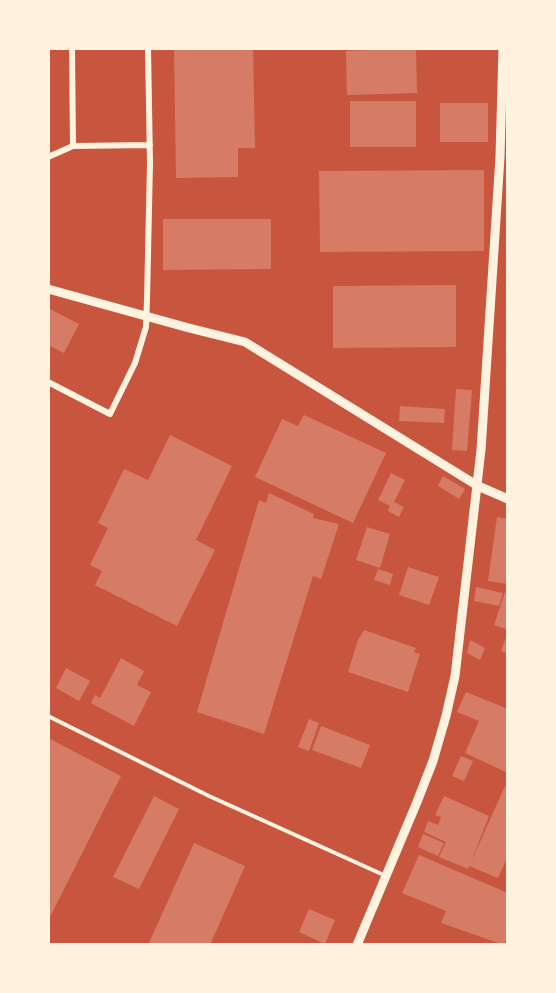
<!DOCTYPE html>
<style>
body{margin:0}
#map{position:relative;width:556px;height:993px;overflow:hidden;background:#c8553d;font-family:Barlow,sans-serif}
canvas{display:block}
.frame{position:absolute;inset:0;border:50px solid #fff3e0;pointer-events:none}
</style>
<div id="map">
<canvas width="556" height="993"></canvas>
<div class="frame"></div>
</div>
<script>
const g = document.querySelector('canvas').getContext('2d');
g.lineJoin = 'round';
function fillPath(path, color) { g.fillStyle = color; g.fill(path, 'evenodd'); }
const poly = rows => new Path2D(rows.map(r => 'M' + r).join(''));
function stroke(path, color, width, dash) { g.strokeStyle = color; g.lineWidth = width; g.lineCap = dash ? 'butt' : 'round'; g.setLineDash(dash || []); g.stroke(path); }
fillPath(poly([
 [174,48,253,48,255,148,238,148,238,177,176,178],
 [416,48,417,93,347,95,346,51],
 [350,101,416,101,416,147,350,147],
 [440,103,488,103,488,142,440,142],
 [484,170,484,251,320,252,319,171],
 [163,219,271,219,271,269,163,270],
 [456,285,456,347,333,348,333,286],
 [48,308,79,324,64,353,48,345],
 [456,389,472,390,467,451,452,450],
 [400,406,445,409,444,423,399,421],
 [304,415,386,453,353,523,255,477,282,419,298,426],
 [170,435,232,466,196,540,215,550,177,626,95,585,102,571,90,565,108,528,98,523,124,469,148,480],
 [391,473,405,480,394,502,404,507,399,517,388,511,390,506,378,500],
 [443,476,465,489,459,499,438,486],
 [269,493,314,514,313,518,339,524,321,579,313,576,264,734,197,712,259,500,266,503],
 [497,517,508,519,508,584,488,581],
 [367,527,390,534,380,568,356,560],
 [408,567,439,577,429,605,399,595],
 [378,569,393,574,390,585,374,580],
 [476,587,503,593,499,606,474,601],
 [505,592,508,593,508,630,494,625],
 [364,630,416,648,414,652,420,654,408,692,348,672,358,640],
 [508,632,508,654,501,651],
 [470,640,485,648,480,660,467,653],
 [121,658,144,671,137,685,151,692,134,726,91,703,95,695,100,698],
 [66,668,90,681,79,701,56,688],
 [466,692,508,709,508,773,465,753,479,721,457,712],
 [309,719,319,723,309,751,298,747],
 [321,726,370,745,361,768,312,750],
 [48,738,121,776,48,921],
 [461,756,473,761,464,781,452,776],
 [505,786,508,787,508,856,498,878,469,866,468,869,439,857,446,842,424,832,428,821,438,825,441,817,435,815,444,796,489,816,471,862],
 [154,796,179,809,139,889,113,877],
 [423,834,444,843,438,856,418,847],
 [194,843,245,866,210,945,148,945],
 [419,855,508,893,508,940,506,939,504,945,441,923,446,911,402,893],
 [309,909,335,920,325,944,299,932]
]), '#d67c66');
stroke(poly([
 [48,716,209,796,386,876]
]), '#fff3e0', 4);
stroke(poly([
 [73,146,150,145],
 [48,157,73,146,72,48],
 [48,382,110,414,135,363,146,327,147,300,150,163,148,48]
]), '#fff3e0', 6);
stroke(poly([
 [48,289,189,328,245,342,478,486,508,499],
 [357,945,417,802,433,761,446,716,455,676,481,450,500,157,503,48]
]), '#fff3e0', 9);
</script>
